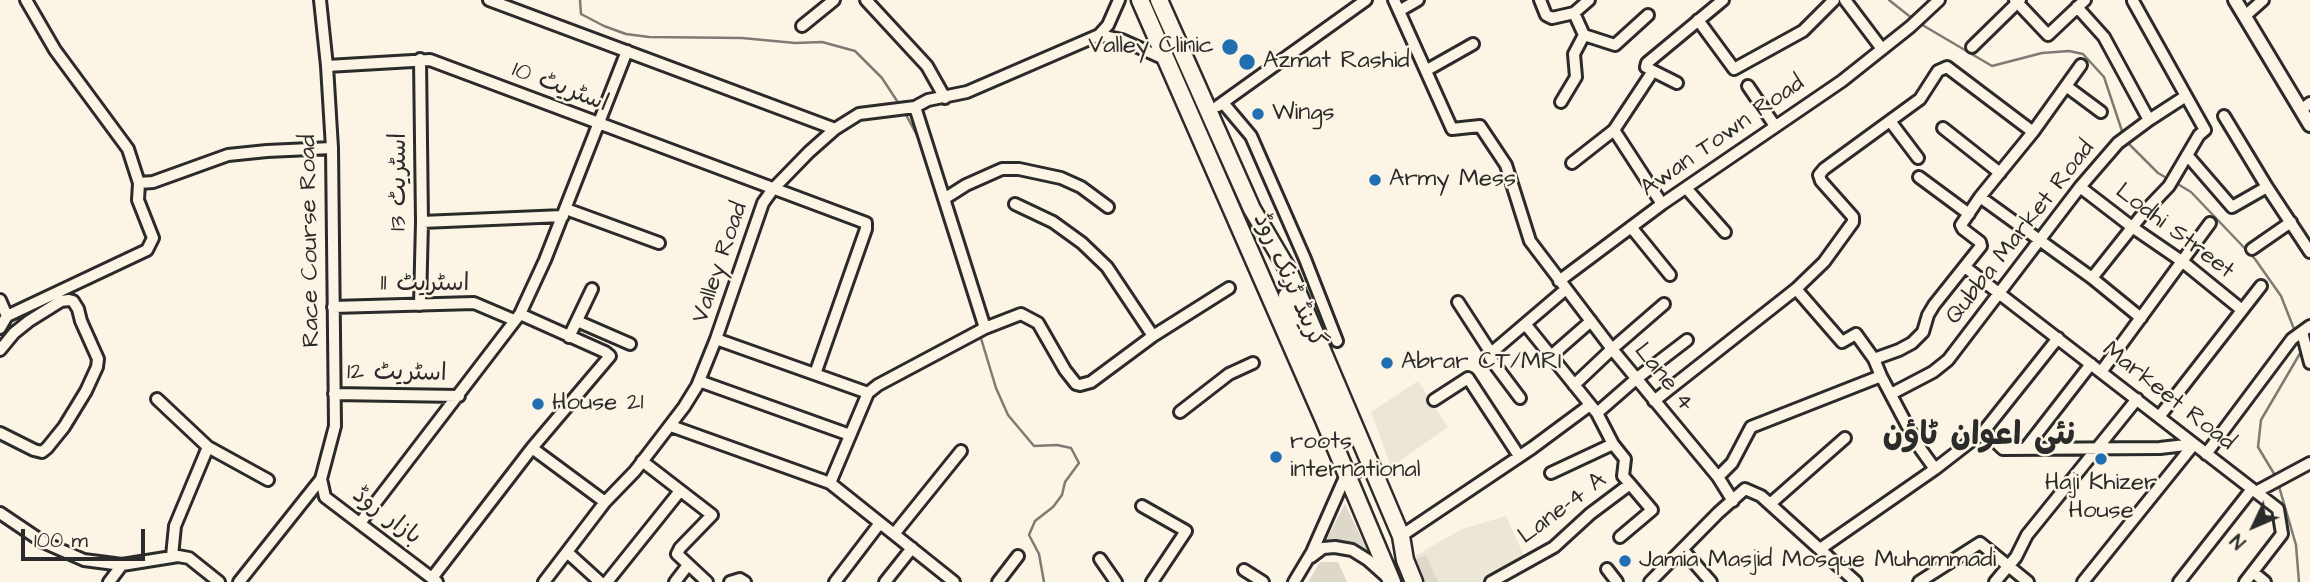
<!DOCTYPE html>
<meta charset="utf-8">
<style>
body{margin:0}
#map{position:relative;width:2310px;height:582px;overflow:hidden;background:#fcf5e5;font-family:"Architects Daughter",sans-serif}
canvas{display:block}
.north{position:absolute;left:2219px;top:491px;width:70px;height:70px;-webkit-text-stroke:5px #fcf5e5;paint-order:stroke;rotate:226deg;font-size:19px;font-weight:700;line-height:28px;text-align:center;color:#2b2b2b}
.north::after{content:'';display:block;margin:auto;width:24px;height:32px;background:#2b2b2b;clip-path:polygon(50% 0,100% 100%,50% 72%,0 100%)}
.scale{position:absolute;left:21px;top:529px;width:124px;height:32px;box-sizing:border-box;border:4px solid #2b2b2b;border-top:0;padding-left:9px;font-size:21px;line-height:24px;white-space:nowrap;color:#2b2b2b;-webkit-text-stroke:5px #fcf5e5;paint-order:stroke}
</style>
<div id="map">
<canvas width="2310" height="582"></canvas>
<div class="north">N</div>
<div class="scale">100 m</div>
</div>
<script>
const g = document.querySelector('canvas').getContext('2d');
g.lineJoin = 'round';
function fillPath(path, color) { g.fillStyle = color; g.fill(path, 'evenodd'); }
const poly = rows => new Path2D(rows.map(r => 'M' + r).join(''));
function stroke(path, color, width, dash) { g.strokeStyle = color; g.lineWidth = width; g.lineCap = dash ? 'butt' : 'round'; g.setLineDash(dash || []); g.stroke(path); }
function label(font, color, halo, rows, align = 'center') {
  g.font = font + ' "Architects Daughter","Playpen Sans Arabic",sans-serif'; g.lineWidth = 5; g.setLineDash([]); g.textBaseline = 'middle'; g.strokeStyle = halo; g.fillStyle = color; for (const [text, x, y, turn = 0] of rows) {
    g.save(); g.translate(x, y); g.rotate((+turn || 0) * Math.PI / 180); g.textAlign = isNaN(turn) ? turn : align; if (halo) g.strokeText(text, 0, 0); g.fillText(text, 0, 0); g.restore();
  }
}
fillPath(poly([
 [1418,381,1448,427,1391,467,1371,412],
 [1506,516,1525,558,1483,582,1424,582,1413,557,1462,529]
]), '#ece6d7');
fillPath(poly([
 [1345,504,1370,556,1324,544],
 [1426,555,1438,582,1425,582,1416,559],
 [1320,562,1338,562,1347,582,1308,582]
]), '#ded8ca');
stroke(poly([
 [580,0,581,14,604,26,626,34,649,37,742,38,795,43,822,42,855,51,882,78,899,104],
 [1889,0,1913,19],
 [1919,23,1992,66,2042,53,2069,51,2083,54,2104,77,2123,134],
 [905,113,920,141,978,328],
 [2125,140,2158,173,2170,180],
 [2176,183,2191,192,2255,259,2281,296,2296,334],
 [980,335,996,388,1008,415,1034,446,1057,445,1071,448,1079,463,1065,482,1062,495,1053,507,1035,521,1029,535,1039,554,1044,582],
 [2276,477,2258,447,2261,420,2302,350],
 [2278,483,2296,545,2299,582]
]), '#7d7b74', 2.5);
const minor = poly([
 [26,0,55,50,128,149,139,183],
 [489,0,835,129],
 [866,0,927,66,945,98],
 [1394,0,1452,129,1480,126,1506,165,1530,241,1612,349,1718,477,1733,501],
 [1540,0,1546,15,1552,18,1574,13,1589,0],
 [1845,0,1882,49],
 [2015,0,2048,35,2085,0],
 [2077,7,2104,37,2149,120],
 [1399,11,1418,0],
 [2245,16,2263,0],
 [1698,20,1734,69,1803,31,1834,0],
 [802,26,834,0],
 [1099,35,1122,40,1167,60],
 [1584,35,1615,45,1648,15],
 [1972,47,2020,0],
 [327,66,430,60,866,223,866,229,815,374],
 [1427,70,1473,44],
 [1653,71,1677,83],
 [1748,86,1775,126],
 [2066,86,2101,112],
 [1561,102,1576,77,1574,54,1584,35,1574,13],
 [1224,104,1251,136,1305,259,1337,341],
 [1218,106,1366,0],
 [915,107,985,328],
 [2301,110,2310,103],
 [2224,116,2267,187,2310,252],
 [1890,121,1918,158],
 [1943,128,2000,173],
 [2187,155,2232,207,2267,187],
 [1572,163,1614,130],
 [1919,177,1969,214],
 [2080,187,2132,227,2183,262,2242,310],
 [1686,188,1725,232],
 [1980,197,2092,278,2141,318],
 [944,199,966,185,1002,169,1019,169,1061,178,1081,187,1108,207],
 [1015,204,1053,222,1082,243,1107,267,1153,336],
 [1662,204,1614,130,1653,71,1646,67,1647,63,1723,0],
 [566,209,659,243],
 [422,222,563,216],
 [1631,227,1670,275],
 [2252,249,2291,222],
 [1965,267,2278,509,2282,534,2245,582],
 [2092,278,2146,210,2169,186,2199,135,2205,130,2133,1],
 [1559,281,1662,204,1842,81,1910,27,1939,0],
 [1796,289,1842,342,1856,334,1874,359,1881,376,1917,444,1935,469],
 [0,300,7,316],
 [1458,302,1491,353,1490,358,1520,398],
 [420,305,422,222,420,59],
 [333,307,474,303,514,320],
 [577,321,630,344],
 [1526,325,1597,413,1613,444,1625,459,1623,476,1630,484],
 [0,328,7,316,147,250,153,238,138,200,139,183,153,182,228,155,267,151,332,148],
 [2302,332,2310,363],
 [569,337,592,289],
 [716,339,868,393],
 [0,350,14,333,29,321,61,301,69,300,73,301,78,309,81,321,98,359,97,367,86,391,64,427,47,448,42,452,34,450,0,433],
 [1491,353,1566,289],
 [1551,356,1591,321],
 [1874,359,1899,350,1912,343,1923,332,1928,315,1934,305,1981,246,1980,242,1963,229,1961,225,1980,197,2033,132,2081,65],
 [2101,372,2210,223],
 [699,381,850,435],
 [1574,385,1612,349,1664,304],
 [334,394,459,396],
 [1891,394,1933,372,1948,360,2080,187,2118,143,2149,120,2186,96],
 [157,399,208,447,268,480],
 [1434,400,1468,378,1519,456],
 [1654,401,1796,289,1824,262,1853,222,1853,217,1821,181,1819,175,1824,169,1920,99,1938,71,1947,67,2033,132],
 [1180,412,1229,374,1253,363],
 [1597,413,1636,379,1687,340],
 [2159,417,2261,286],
 [671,426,830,483,954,582],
 [1984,431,2003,449,2160,448,2194,444],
 [532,448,605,502],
 [2025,449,2091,364],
 [2206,454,2292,339,2310,326],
 [642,461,712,515,680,548,677,554,707,582],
 [1551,473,1613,444],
 [1718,477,1732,463,1751,427,1881,376],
 [321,479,325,497,437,582],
 [830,483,868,393,878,385,985,328,1021,314,1038,323,1065,370,1076,384,1080,385,1091,382,1153,336,1229,288],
 [2256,492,2310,463],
 [1770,504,1845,438],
 [1142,506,1186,531,1152,582],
 [0,513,43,542,84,560,122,565,178,556,189,558,219,582],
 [360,523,520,314,545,260,627,51],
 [894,534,961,451],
 [1401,536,1532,448,1590,405],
 [1820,549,1935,469,1984,431,2058,338],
 [1683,550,1711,582],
 [567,552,600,582],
 [172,556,175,526,208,447],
 [1311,557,1323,548,1335,547,1352,550,1368,560,1387,577],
 [1100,559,1116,582],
 [1607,569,1617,582],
 [1244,570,1263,582],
 [2253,572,2265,582],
 [432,578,532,448,610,356,605,352,520,314],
 [109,582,122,565],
 [239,582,321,479,335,426,332,148,327,66,320,0],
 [544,582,605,502,635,471,684,407,697,386,716,339,763,203,773,189,809,152,835,129,859,114,915,107,928,100,967,92,1099,35,1108,25,1119,0],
 [607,582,680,491],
 [675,582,688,565],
 [730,582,740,579,745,582],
 [835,582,880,523],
 [885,582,912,548],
 [998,582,1018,556],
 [1294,582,1312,552,1346,475,1361,470],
 [1491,582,1554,547,1590,514,1630,484,1652,510,1620,537],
 [1650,582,1718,513,1745,489,1761,496,1856,582],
 [1919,582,1980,543,2028,582],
 [1995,582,2016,557,2027,535,2137,399],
 [2083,582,2194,444],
 [2179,582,2252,489]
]);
const major = poly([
 [2235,0,2310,125]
]);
const highway = poly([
 [1140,0,1324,420,1392,582],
 [1159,0,1252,209,1288,270,1401,536,1405,560,1414,582],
 [1287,296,1345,433]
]);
stroke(minor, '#2b2b2b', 16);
stroke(major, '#2b2b2b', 18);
stroke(highway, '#2b2b2b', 21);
stroke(minor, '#fcf5e5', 10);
stroke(major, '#fcf5e5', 12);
stroke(highway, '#fcf5e5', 16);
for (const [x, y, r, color] of [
 [1230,47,9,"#1f6fb2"],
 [1247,62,9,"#1f6fb2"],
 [1258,114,7,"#1f6fb2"],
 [1375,180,7,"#1f6fb2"],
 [1387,363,7,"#1f6fb2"],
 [538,404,7,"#1f6fb2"],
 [1276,457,7,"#1f6fb2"],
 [2101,459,7,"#1f6fb2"],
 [1625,561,7,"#1f6fb2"]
]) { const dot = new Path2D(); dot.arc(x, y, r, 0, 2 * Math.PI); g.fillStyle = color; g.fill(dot); stroke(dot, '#fcf5e5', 2.5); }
label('24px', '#2b2b2b', '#fcf5e5', [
 ["Valley Clinic",1214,47,"right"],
 ["Azmat Rashid",1263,62],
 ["Wings",1272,114],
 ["Army Mess",1389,180],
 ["Abrar CT/MRI",1401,363],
 ["House 21",552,404],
 ["roots",1290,443],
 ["international",1290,471],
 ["Haji Khizer",2101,484,"center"],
 ["House",2101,512,"center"],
 ["Jamia Masjid Mosque Muhammadi",1639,561]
], 'left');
label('24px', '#2b2b2b', '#fcf5e5', [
 ["اسٹریٹ 10",560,88,21],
 ["Awan Town Road",1723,137,-35],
 ["اسٹریٹ 13",400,182,-90],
 ["Lodhi Street",2174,232,37],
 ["Qubba Market Road",2021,233,-52],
 ["Race Course Road",311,241,-91],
 ["Valley Road",721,263,-71],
 ["گرینڈ ٹرنک روڈ",1288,281,66],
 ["اسٹریٹ 11",425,285],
 ["اسٹریٹ 12",397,374,1],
 ["Lane 4",1663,378,51],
 ["Markeet Road",2168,397,38],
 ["Lane-4 A",1563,509,-37],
 ["بازار روڈ",386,517,37]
]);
label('bold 32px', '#2b2b2b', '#fcf5e5', [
 ["نئی اعوان ٹاؤن",1979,437]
]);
</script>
